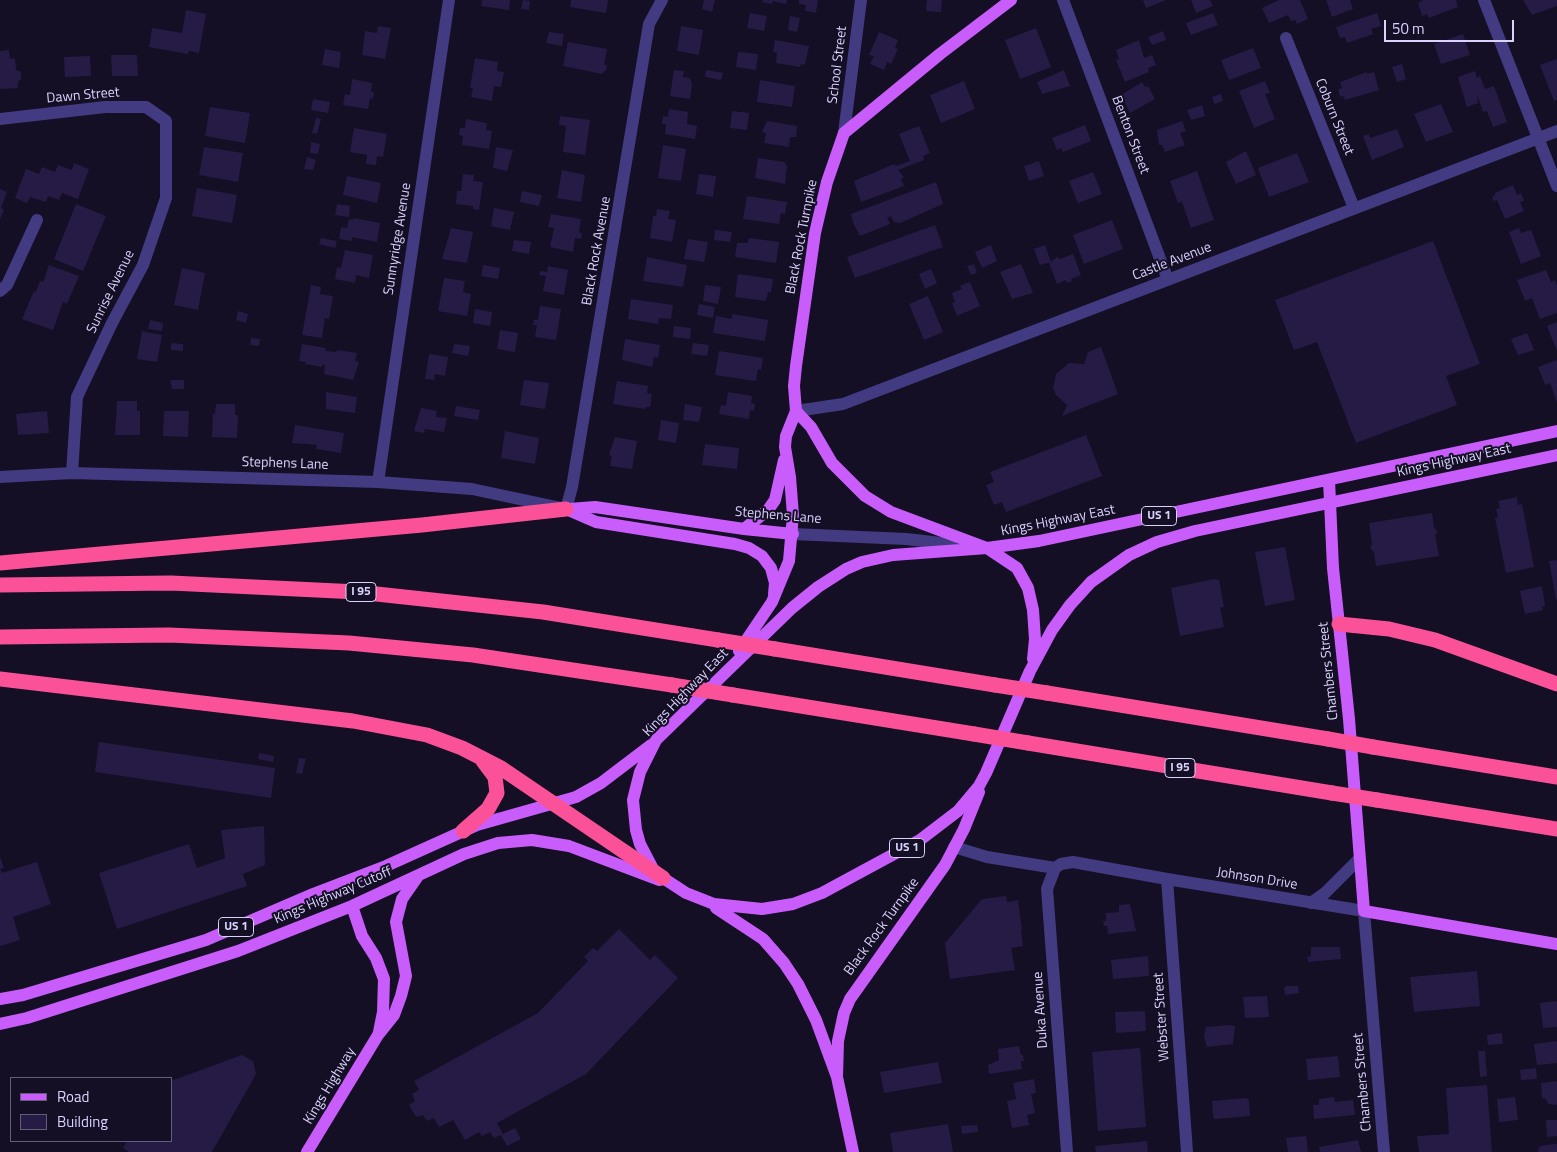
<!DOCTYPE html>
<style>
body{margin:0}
#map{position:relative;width:1557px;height:1152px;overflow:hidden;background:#140f24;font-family:"Titillium Web",sans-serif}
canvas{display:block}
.legend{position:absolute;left:10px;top:1077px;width:162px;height:65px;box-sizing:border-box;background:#140f24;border:1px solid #635d7b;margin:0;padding:6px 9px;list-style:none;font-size:15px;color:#dad3fe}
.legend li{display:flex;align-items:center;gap:10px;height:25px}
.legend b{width:25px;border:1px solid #635d7b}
.scale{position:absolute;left:1384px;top:20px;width:130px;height:22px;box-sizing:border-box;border:2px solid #dad3fe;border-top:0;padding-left:6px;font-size:15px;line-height:18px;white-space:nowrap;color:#dad3fe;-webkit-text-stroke:4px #140f24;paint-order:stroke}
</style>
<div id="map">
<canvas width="1557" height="1152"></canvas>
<ul class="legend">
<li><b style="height:6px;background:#c95dfb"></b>Road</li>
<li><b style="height:14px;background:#261b45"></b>Building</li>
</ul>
<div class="scale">50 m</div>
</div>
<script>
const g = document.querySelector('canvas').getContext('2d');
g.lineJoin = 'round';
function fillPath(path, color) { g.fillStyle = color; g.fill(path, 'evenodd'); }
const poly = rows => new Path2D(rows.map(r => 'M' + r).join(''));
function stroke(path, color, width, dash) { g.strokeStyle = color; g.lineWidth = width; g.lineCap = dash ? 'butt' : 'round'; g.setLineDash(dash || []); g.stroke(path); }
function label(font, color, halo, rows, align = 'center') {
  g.font = font + ' "Titillium Web",sans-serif'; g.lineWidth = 4; g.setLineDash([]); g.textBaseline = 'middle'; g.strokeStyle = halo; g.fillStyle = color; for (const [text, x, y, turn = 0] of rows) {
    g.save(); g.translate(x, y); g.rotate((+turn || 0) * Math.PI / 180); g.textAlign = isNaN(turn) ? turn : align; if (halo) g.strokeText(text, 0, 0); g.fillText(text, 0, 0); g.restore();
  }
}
fillPath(poly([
 [482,0,510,0,509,10,481,6],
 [523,0,530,1,529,10,521,9],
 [571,0,608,0,606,13,570,7],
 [704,0,715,0,712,12,702,9],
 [763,0,787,0,786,4,773,1,772,4,762,2],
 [799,0,818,0,816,13,805,11,806,5,799,4],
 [927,0,942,0,941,12,926,11],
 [1143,0,1166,0,1146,8],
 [1191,0,1210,0,1213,6,1196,13],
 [1279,0,1300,0,1308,19,1297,24,1295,20,1291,21,1288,15,1269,23,1262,8],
 [1326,0,1350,0,1353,9,1332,17],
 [1456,0,1458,7,1429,18,1427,14,1422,16,1418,3,1423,0],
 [1523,0,1557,0,1557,6,1532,15],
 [186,10,206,14,199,53,189,51,188,54,149,47,152,28,182,33],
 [750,13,767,16,764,31,747,28],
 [1213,13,1218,25,1191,35,1186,23],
 [1377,13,1381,26,1371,29,1373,34,1347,43,1345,37,1340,38,1336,27],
 [790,16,800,18,797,32,788,30],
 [378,26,391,28,385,59,362,55,365,31,377,33],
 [681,26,703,30,699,55,677,51],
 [1036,28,1051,67,1020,79,1005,40],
 [1163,31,1166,40,1152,45,1148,37],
 [549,32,564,34,562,46,546,43],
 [879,32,898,40,895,48,898,49,891,64,887,62,884,70,870,64,874,56,869,55],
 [1463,34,1470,55,1441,64,1434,44],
 [775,40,809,46,805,65,801,64,800,67,776,63,777,53,773,52],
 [1139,40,1144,58,1152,55,1156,65,1148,68,1149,72,1125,82,1116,60,1119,59,1116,50],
 [568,42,607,49,604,65,607,65,606,70,602,74,563,66],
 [1253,48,1261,68,1229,80,1221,60],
 [325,49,341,52,339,68,322,65],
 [9,50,10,59,15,58,16,70,21,72,21,79,18,82,18,88,0,89,0,51],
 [738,52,758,54,756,70,736,67],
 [111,55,137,55,138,76,112,76],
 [90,56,91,76,65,77,64,57],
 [475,58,498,62,497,71,504,72,501,87,494,86,492,101,471,97,473,88,470,88],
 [1557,59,1557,100,1554,101,1540,65],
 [1402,64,1406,79,1397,82,1392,67],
 [674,70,684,71,683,77,690,78,692,84,690,99,670,96],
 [706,70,723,73,721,80,705,77],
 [1064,70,1070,86,1042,94,1037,82],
 [1475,71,1477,78,1480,76,1485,89,1494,86,1507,122,1493,127,1487,111,1483,112,1477,94,1478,103,1467,107,1458,77],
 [1367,72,1367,74,1374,72,1379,90,1345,100,1344,96,1340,97,1338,90,1342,88,1340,82],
 [352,79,372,83,371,92,374,92,373,99,370,98,368,109,343,105,345,94,350,95],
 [760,80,795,86,792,107,757,102],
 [964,81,975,109,941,123,930,95],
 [1265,81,1270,93,1265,94,1275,119,1254,128,1239,91],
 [1142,82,1145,87,1148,86,1155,99,1130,113,1121,95],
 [1221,94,1223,101,1214,104,1212,97],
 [313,99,330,102,328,113,311,110],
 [1441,104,1453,132,1426,142,1414,114],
 [1202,105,1205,116,1191,120,1187,110],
 [210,107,250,113,245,143,205,136],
 [669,109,688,112,687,124,697,126,695,139,665,134,666,124,662,124,663,116,668,117],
 [732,111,749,113,747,130,730,128],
 [560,116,590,120,585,155,563,152,566,126,559,125],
 [316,118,321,119,317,134,312,133],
 [466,119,487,123,486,130,492,131,489,149,462,145,463,136,459,135,460,128,465,128],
 [767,121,797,126,796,137,790,137,789,147,764,143,766,133,762,132],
 [1182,121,1186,131,1180,133,1185,145,1165,152,1162,145,1159,145,1157,130],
 [1085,125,1091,141,1063,152,1061,148,1057,150,1052,138],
 [919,126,930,153,923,156,924,160,898,170,904,177,901,179,904,186,861,202,854,181,894,164,896,166,910,161,899,134],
 [354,128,387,134,383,157,377,156,376,165,366,164,367,155,350,152],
 [1397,129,1404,147,1372,160,1363,136,1369,134,1370,138],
 [311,142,320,144,318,154,310,153],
 [663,145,686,149,681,181,658,178],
 [204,147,243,153,238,182,199,175],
 [496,147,513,150,507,171,493,168],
 [1246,151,1256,175,1236,184,1226,162],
 [1297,153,1309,182,1269,197,1258,168],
 [307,157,316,160,313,170,304,169],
 [758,158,784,162,787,166,785,184,755,178],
 [1039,161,1044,176,1029,181,1024,166],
 [74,163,89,169,78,199,62,193,59,200,48,196,46,202,30,197,27,203,15,198,26,169,39,174,42,167,55,172,58,165,72,170],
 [562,170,585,175,581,202,557,198],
 [1197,171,1214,220,1191,228,1182,202,1178,203,1170,181],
 [1093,172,1102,194,1078,203,1069,181],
 [463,174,474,175,473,181,483,182,479,210,473,209,473,206,456,204,457,191,461,191],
 [699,174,716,176,713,197,696,194],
 [347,176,381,183,377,203,343,195],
 [936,182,943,204,900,223,894,222,891,216,887,218,890,224,860,236,853,223,851,214],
 [1513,185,1517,195,1521,193,1524,201,1520,202,1524,211,1505,219,1497,200,1493,201,1492,197,1495,195,1495,193],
 [197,188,237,195,232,223,192,216],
 [0,189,7,192,1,208,4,210,0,219],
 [522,191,542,195,539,206,520,202],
 [747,196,787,202,785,214,781,213,779,224,743,219],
 [76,204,106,216,83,271,54,259],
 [337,204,350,206,349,217,335,215],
 [494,208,514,212,510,230,491,226],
 [657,209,670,211,668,219,676,220,672,242,650,238,653,216,656,216],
 [551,214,581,219,579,233,582,233,581,239,575,238,573,252,550,247,554,228,548,227],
 [353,218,380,223,377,242,352,237,352,241,339,239,341,227,347,228,349,219,353,220],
 [1112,220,1123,249,1084,264,1073,235],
 [935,225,943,247,855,278,847,257],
 [451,228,473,232,467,263,442,259],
 [1519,228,1521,233,1531,230,1541,256,1521,264,1509,232],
 [715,230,732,232,730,242,714,240],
 [321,238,337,241,335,248,319,244],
 [749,238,779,242,776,263,735,257,737,243,748,243],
 [688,239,708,242,704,262,684,259],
 [514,240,531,242,529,254,512,251],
 [1433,241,1480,364,1446,376,1457,405,1356,443,1317,342,1294,350,1275,300],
 [991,245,997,261,982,268,975,252],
 [1045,245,1051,262,1040,265,1034,249],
 [345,250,373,255,369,278,356,275,355,283,335,279,337,267,341,268],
 [1073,254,1081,275,1071,279,1072,281,1067,283,1066,280,1057,284,1049,263,1057,257,1060,259],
 [647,257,687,265,683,287,643,281],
 [974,264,977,273,971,275,967,266],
 [1021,264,1033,293,1012,299,1000,272],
 [49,265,79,276,67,304,63,302,53,330,22,319,34,291,36,292,40,281,43,282],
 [483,265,500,268,498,279,481,276],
 [548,266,568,270,564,295,543,291,546,276,539,275,540,271,547,272],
 [182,268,205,273,198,310,174,305],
 [931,269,937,283,925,289,919,274],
 [1546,270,1551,282,1555,280,1557,286,1557,313,1540,319,1532,298,1525,301,1517,280],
 [738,274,773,279,771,292,768,292,766,301,735,297],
 [444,278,465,281,463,292,471,294,467,316,438,311],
 [970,282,980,306,957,316,952,303,955,302,952,293,962,289,960,286],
 [311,285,321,287,320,294,333,296,329,319,325,318,322,338,302,335],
 [705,285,721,287,718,304,703,301],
 [928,296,943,332,924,340,909,304],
 [631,299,673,305,671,319,659,318,658,324,628,319],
 [699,304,715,307,713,318,697,315],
 [540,306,561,309,556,340,535,337,537,325,533,325,534,320,538,320],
 [475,309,492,312,490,326,473,323],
 [238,311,248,314,246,323,236,320],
 [732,314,768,320,765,341,713,333,716,316,732,319],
 [150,320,163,323,162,331,148,329],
 [1557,322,1557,351,1547,326],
 [674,326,691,328,690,339,673,337],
 [500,330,518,333,515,352,497,349],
 [142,331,162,335,157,362,137,359],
 [1527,333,1534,350,1518,355,1511,339],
 [251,338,260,339,259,346,250,345],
 [625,339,660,345,658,358,654,357,652,367,622,360],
 [171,343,183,344,183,351,171,350],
 [693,343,709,345,707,356,691,354],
 [302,344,326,348,325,351,336,352,337,350,357,353,355,361,359,362,353,380,324,374,325,365,322,365,322,367,305,364,306,362,299,361],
 [454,344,470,346,468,356,452,353],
 [1101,347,1118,394,1062,416,1067,405,1056,395,1053,388,1056,374,1069,363,1084,364,1088,352],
 [719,351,763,358,761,370,758,369,756,381,715,375],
 [429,354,448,357,445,376,435,374,434,380,425,379],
 [1557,360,1557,403,1550,383,1545,385,1538,367],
 [170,380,184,380,184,389,172,389],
 [524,380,549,383,545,409,520,405],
 [617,381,648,386,647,393,652,394,650,407,646,407,645,409,613,404],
 [326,392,357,397,355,413,326,409],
 [728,392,752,396,751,403,755,404,754,411,750,410,749,419,719,414,721,405,726,406],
 [117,401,137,401,137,411,140,411,140,435,115,435],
 [216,404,235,404,235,415,238,415,237,438,212,437,213,414,215,414],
 [685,404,702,407,699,422,683,420],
 [456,406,480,410,478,420,454,416],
 [421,408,437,411,436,417,447,418,444,432,425,429,424,433,414,431],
 [47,411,49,433,18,435,16,414],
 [164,411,189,411,188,437,163,436],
 [661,420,679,423,676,443,658,440],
 [295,425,344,433,341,453,316,449,317,445,292,443],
 [505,431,539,438,535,464,501,458],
 [1086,435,1102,476,1006,512,1002,502,994,505,986,485,994,482,990,472],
 [615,437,637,441,632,469,610,466,612,456,609,455],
 [705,444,739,448,737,469,702,465],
 [1517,497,1518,505,1522,504,1534,567,1506,573,1495,518,1498,518,1496,509,1500,508,1498,501],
 [1432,513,1434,528,1438,532,1435,535,1439,556,1376,566,1374,552,1370,548,1372,544,1369,523],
 [1285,547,1295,600,1265,606,1255,552],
 [1557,560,1557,599,1556,599,1549,561],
 [1214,579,1219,580,1224,607,1220,608,1224,627,1180,636,1171,588],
 [1542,586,1545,606,1542,607,1543,610,1525,614,1520,591],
 [99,742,275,768,271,798,95,772],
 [259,753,274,756,273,762,258,759],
 [299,758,306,759,302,774,296,773],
 [264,826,265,865,243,874,247,886,117,929,99,873,189,844,197,868,225,858,221,830],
 [0,857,4,868,0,869,2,873,37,862,51,904,13,917,20,940,0,946],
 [1006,896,1007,902,1018,900,1022,930,1021,930,1023,946,1011,948,1015,970,950,979,945,943,982,899],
 [1130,904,1136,931,1108,934,1107,926,1104,926,1103,921,1106,921,1106,913,1119,912,1119,905],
 [619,929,650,960,655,955,678,978,586,1074,497,1123,503,1134,515,1128,521,1139,507,1146,501,1135,494,1138,490,1132,482,1136,479,1132,465,1140,453,1120,439,1127,434,1118,427,1121,423,1115,416,1117,409,1105,415,1101,412,1094,419,1090,414,1081,538,1013,588,961,584,957,593,948,597,951],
 [1311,947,1340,947,1341,959,1308,962,1307,957,1311,956],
 [1148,956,1149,976,1113,979,1111,960],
 [1477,971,1480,1006,1414,1012,1410,977],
 [1286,986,1298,986,1299,993,1285,995,1284,988],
 [1267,996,1269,1017,1245,1018,1243,997],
 [1557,1001,1557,1027,1543,1028,1540,1003],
 [1145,1011,1146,1031,1116,1033,1115,1012],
 [1230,1025,1235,1026,1233,1044,1207,1047,1204,1037,1206,1027],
 [1502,1033,1503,1044,1488,1045,1487,1035],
 [1557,1041,1557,1063,1537,1065,1534,1044],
 [1019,1046,1021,1055,1023,1055,1024,1061,1021,1061,1022,1069,989,1074,988,1065,999,1060,998,1049],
 [1140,1048,1146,1127,1098,1131,1092,1052],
 [1478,1051,1485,1051,1487,1076,1480,1077],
 [242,1055,253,1061,256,1074,212,1152,129,1152,123,1148,127,1141,171,1141,171,1081],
 [1338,1056,1340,1077,1308,1080,1306,1059],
 [938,1062,942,1083,884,1093,880,1072],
 [1536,1068,1537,1079,1521,1080,1520,1070],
 [1034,1079,1036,1093,1031,1094,1035,1113,1027,1115,1029,1125,1012,1128,1007,1101,1016,1099,1013,1083],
 [1557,1081,1557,1105,1548,1104,1546,1099,1542,1098,1541,1083],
 [1487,1085,1492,1152,1419,1152,1417,1136,1449,1134,1446,1088],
 [1334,1097,1335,1102,1353,1100,1355,1115,1314,1119,1313,1105,1319,1105,1319,1099],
 [1515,1097,1518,1120,1499,1122,1497,1099],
 [1246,1098,1249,1100,1250,1116,1215,1119,1213,1117,1212,1101],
 [1546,1120,1557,1120,1557,1136,1547,1137],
 [948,1124,953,1152,893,1152,890,1133],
 [977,1125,978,1132,962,1134,961,1126],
 [1306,1136,1308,1152,1288,1152,1286,1138],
 [1358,1140,1361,1152,1320,1152,1319,1147],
 [1147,1141,1148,1152,1096,1152,1095,1146],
 [1557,1144,1557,1152,1538,1152,1539,1147,1545,1145]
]), '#261b45');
stroke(poly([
 [1063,0,1168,280],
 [1484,0,1557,186],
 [1286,38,1354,208],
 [0,119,105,107,146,107,166,121,166,198,143,265,112,323,77,397,72,473],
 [844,133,861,0],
 [0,291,7,285,37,220],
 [796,411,843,404,1557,131],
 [0,477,72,473,378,482,472,489,566,509,572,487,649,24,662,0],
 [378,482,449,0],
 [793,534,906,539,967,546],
 [954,847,987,857,1055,868],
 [1167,879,1187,1152],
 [1311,903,1325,893,1359,859],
 [1067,1152,1047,889,1055,868,1061,864,1073,862,1167,879,1364,911,1384,1152]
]), '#423b82', 12);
stroke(poly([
 [796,411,811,427,832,463,865,496,891,512,987,548,1017,568,1028,588,1033,610,1035,639,1033,659],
 [1557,431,1039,541,987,548,893,555,862,562,846,569,818,587,792,608,656,740,640,772,633,800,636,830,640,844,653,869,663,878,686,893,714,904,762,909,793,904,822,893,920,840,958,811,979,786,986,773,1030,671,1052,630,1070,605,1091,582,1129,555,1157,542,1195,531,1557,455],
 [1329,480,1333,568,1349,719,1364,911,1557,944],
 [566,509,596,522,735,544,749,548,762,556,771,568,775,583,774,594],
 [569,509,595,507,744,529,793,534],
 [744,529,768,510,775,500,784,460],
 [739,651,772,602,789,561,793,515,790,477,785,447,786,436,796,411,794,386,796,366,815,233,827,182,844,133,940,54,1011,0],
 [352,906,362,936,376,958,384,979,383,1012,379,1032],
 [716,908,763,939,784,963,798,984,816,1020,837,1077,853,1152],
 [0,999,23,995,206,940,313,894,386,866,477,825,576,797,601,783,651,745],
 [0,1024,27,1018,238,951,352,906,464,854,498,843,532,840,569,846,659,880],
 [837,1077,838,1041,844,1013,850,999,945,865,964,829,979,792],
 [307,1152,378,1035,394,1015,401,996,406,976,396,922,402,899,418,876]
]), '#c95dfb', 12);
stroke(poly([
 [0,563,422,525,566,509],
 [0,585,171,583,358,592,543,612,718,640],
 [1339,624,1389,629,1435,640,1557,684],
 [0,637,169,635,349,643,473,655,672,685],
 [775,649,995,685],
 [0,679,353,721,427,735,462,748,501,768,663,878],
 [1047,693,1328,739],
 [733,695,974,734],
 [1028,743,1332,793],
 [1373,747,1557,777],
 [1377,800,1557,829],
 [463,831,488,809,497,793,495,777,483,761]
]), '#fb5199', 15);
stroke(poly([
 [718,640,775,649],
 [672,685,733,695],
 [995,685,1047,693],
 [974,734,1028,743],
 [1328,739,1373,747],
 [1332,793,1377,800]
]), '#fb5199', 15);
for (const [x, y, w] of [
 [1159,516,35],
 [361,592,30],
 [1180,768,30],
 [907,848,35],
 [236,927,35]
]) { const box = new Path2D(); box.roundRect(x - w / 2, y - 9.5, w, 19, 4); g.fillStyle = '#140f24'; g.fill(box); stroke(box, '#dad3fe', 1); }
label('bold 12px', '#dad3fe', null, [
 ["US 1",1159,516],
 ["I 95",361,592],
 ["I 95",1180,768],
 ["US 1",907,848],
 ["US 1",236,927]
]);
label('14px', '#dad3fe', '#140f24', [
 ["School Street",838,65,-83],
 ["Dawn Street",83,96,-5],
 ["Coburn Street",1334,117,68],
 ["Benton Street",1130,135,69],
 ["Black Rock Turnpike",802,237,-79],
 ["Sunnyridge Avenue",398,239,-81],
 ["Black Rock Avenue",597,251,-80],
 ["Castle Avenue",1172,262,-21],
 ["Sunrise Avenue",111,292,-64],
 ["Kings Highway East",1454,461,-12],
 ["Stephens Lane",285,464,2],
 ["Stephens Lane",778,516,5],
 ["Kings Highway East",1058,521,-11],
 ["Chambers Street",1329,671,-96],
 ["Kings Highway East",686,693,-46],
 ["Johnson Drive",1257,879,9],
 ["Kings Highway Cutoff",333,896,-23],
 ["Black Rock Turnpike",882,927,-54],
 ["Duka Avenue",1041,1010,-94],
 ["Webster Street",1162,1017,-94],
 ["Chambers Street",1363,1082,-95],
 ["Kings Highway",330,1086,-59]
]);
</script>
